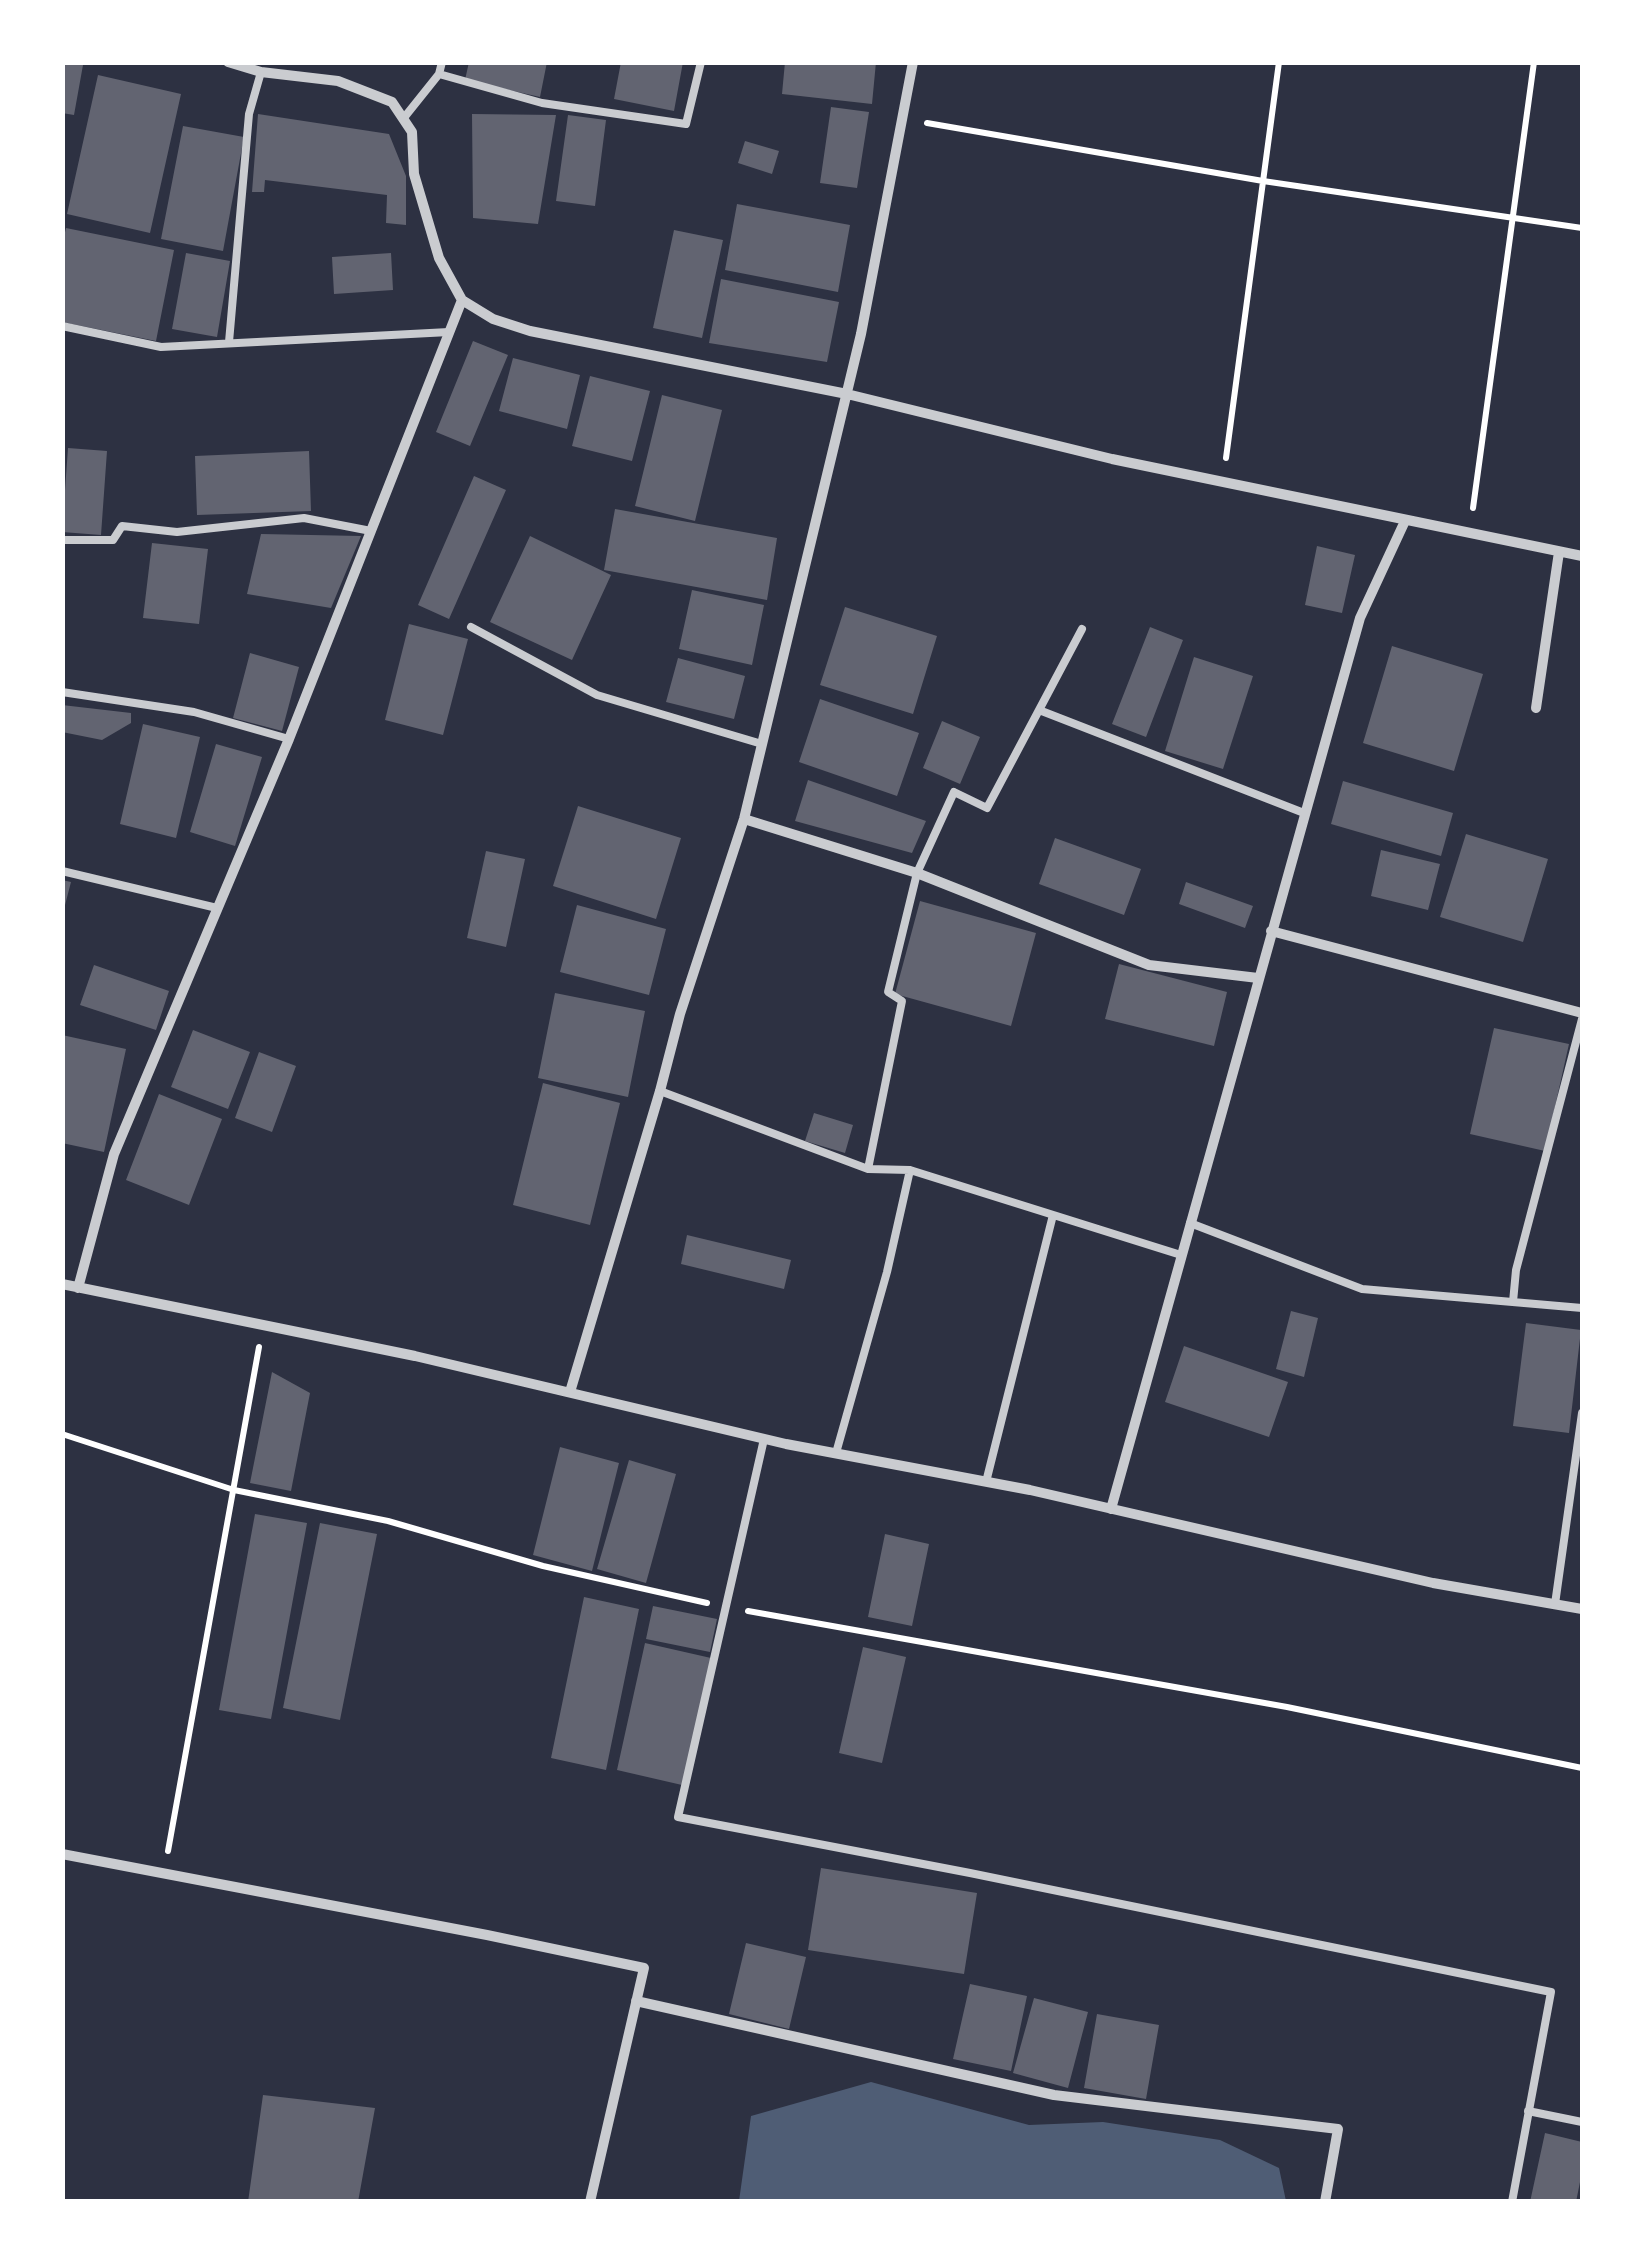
<!DOCTYPE html>
<style>
body{margin:0}
#map{position:relative;width:1645px;height:2264px;overflow:hidden;background:#2d3142;font-family:Barlow,sans-serif}
canvas{display:block}
.frame{position:absolute;inset:0;border:65px solid #fff;pointer-events:none}
</style>
<div id="map">
<canvas width="1645" height="2264"></canvas>
<div class="frame"></div>
</div>
<script>
const g = document.querySelector('canvas').getContext('2d');
g.lineJoin = 'round';
function fillPath(path, color) { g.fillStyle = color; g.fill(path, 'evenodd'); }
const poly = rows => new Path2D(rows.map(r => 'M' + r).join(''));
function stroke(path, color, width, dash) { g.strokeStyle = color; g.lineWidth = width; g.lineCap = dash ? 'butt' : 'round'; g.setLineDash(dash || []); g.stroke(path); }
fillPath(poly([
 [871,2082,1029,2125,1103,2122,1220,2140,1279,2168,1286,2201,739,2201,751,2116]
]), '#4f5d75');
fillPath(poly([
 [62,62,83,65,74,115,62,113],
 [469,62,547,62,540,97,465,80],
 [621,62,683,62,674,111,614,99],
 [785,62,876,62,872,104,782,94],
 [98,75,181,94,150,233,67,214],
 [831,107,869,112,857,188,820,183],
 [258,114,389,134,406,176,406,225,386,223,387,195,265,180,264,192,252,192],
 [472,114,556,115,538,224,473,218],
 [568,115,606,120,595,206,556,201],
 [183,126,244,137,223,251,161,239],
 [745,141,779,151,772,174,738,163],
 [737,204,850,225,838,292,725,270],
 [66,228,174,250,156,341,62,322,62,245],
 [674,230,723,240,702,338,653,328],
 [186,253,230,261,217,337,172,329],
 [391,253,393,290,334,294,332,257],
 [721,279,839,302,827,362,709,343],
 [473,341,508,355,470,446,436,432],
 [513,358,580,375,567,429,499,411],
 [590,376,650,391,632,461,572,446],
 [662,395,722,410,695,521,635,506],
 [68,448,107,451,101,535,62,532],
 [309,451,311,511,197,515,195,456],
 [474,476,506,490,449,619,418,605],
 [615,509,777,538,767,600,604,570],
 [261,534,361,536,331,608,247,594],
 [530,536,611,575,572,660,490,622],
 [152,543,208,549,199,624,143,618],
 [1317,546,1355,555,1342,613,1305,605],
 [692,590,764,605,752,665,679,649],
 [845,607,937,636,913,714,820,685],
 [409,624,468,639,443,735,385,720],
 [1150,627,1183,640,1146,737,1112,724],
 [1392,646,1483,674,1454,771,1363,743],
 [250,653,299,667,282,731,233,718],
 [1194,657,1253,676,1223,769,1165,751],
 [678,658,745,676,734,719,666,702],
 [820,699,919,733,897,796,799,762],
 [62,705,131,713,131,723,102,740,62,732],
 [942,721,980,737,960,784,923,768],
 [143,724,200,737,176,838,120,824],
 [216,744,262,757,235,846,190,832],
 [808,780,926,821,912,853,795,821],
 [1343,781,1453,813,1441,856,1331,824],
 [578,806,681,838,656,919,553,886],
 [1466,834,1548,859,1523,942,1440,917],
 [1055,838,1141,869,1124,915,1039,884],
 [1381,850,1440,864,1428,910,1371,896],
 [486,851,525,859,506,947,467,938],
 [62,880,71,882,64,909,62,909],
 [1186,882,1253,906,1245,928,1179,904],
 [920,901,1036,933,1011,1026,895,994],
 [577,905,666,929,649,995,560,972],
 [1119,964,1227,992,1214,1046,1105,1019],
 [94,965,169,991,156,1030,80,1005],
 [555,993,645,1011,628,1097,538,1078],
 [1494,1028,1569,1044,1545,1151,1470,1134],
 [193,1030,250,1052,228,1109,171,1087],
 [62,1035,126,1049,104,1152,62,1143],
 [259,1052,296,1066,272,1132,235,1118],
 [543,1083,620,1103,590,1225,513,1205],
 [159,1094,222,1119,189,1205,126,1180],
 [814,1113,853,1125,845,1153,805,1141],
 [687,1235,791,1260,784,1289,681,1264],
 [1291,1311,1318,1318,1304,1377,1276,1369],
 [1526,1323,1581,1330,1569,1433,1513,1426],
 [1184,1346,1288,1382,1269,1437,1165,1402],
 [272,1372,310,1393,291,1491,250,1483],
 [560,1447,619,1463,592,1571,533,1555],
 [629,1460,676,1474,646,1583,597,1569],
 [255,1514,307,1523,271,1719,219,1710],
 [320,1523,377,1534,340,1720,283,1708],
 [885,1534,929,1544,912,1626,868,1617],
 [584,1597,639,1609,606,1770,551,1758],
 [653,1606,717,1619,710,1652,646,1639],
 [645,1643,711,1658,682,1785,617,1770],
 [863,1647,906,1657,882,1763,839,1753],
 [821,1868,977,1893,964,1974,808,1950],
 [746,1943,806,1957,789,2029,729,2014],
 [970,1984,1027,1996,1011,2071,953,2059],
 [1034,1998,1088,2012,1068,2088,1013,2073],
 [1097,2014,1159,2025,1146,2099,1084,2088],
 [263,2095,375,2108,358,2202,248,2202],
 [1545,2133,1582,2142,1582,2172,1576,2202,1530,2202]
]), '#626471');
stroke(poly([
 [927,123,1263,181,1582,228],
 [1226,458,1279,62],
 [1473,508,1534,62],
 [62,1434,234,1490,388,1521,543,1566,707,1603],
 [748,1611,1287,1707,1582,1768],
 [168,1851,259,1347]
]), '#fff', 6);
stroke(poly([
 [439,74,542,103,686,124,701,62],
 [403,119,439,74,442,62],
 [62,326,161,347,449,332],
 [229,342,249,114,261,72],
 [62,540,113,540,122,526,177,532,304,518,371,531],
 [471,627,597,695,762,744],
 [62,692,194,712,289,739],
 [1039,710,1304,813],
 [62,871,217,908],
 [660,1091,868,1169,910,1170,1181,1255],
 [868,1169,902,1001,888,992,917,873,954,792,987,808,1082,629],
 [1190,1223,1362,1289,1582,1308],
 [1513,1302,1516,1270,1582,1019],
 [764,1439,678,1817,970,1873,1551,1992,1512,2202],
 [836,1453,887,1272,910,1170],
 [986,1482,1053,1215],
 [1555,1604,1582,1413],
 [1528,2111,1582,2122]
]), '#caccd0', 8);
stroke(poly([
 [228,62,261,72,338,81,392,102,412,132,414,174,439,258,462,300,493,319,530,331,847,394,1112,459,1582,556],
 [1536,708,1559,552],
 [744,819,917,873,1149,965,1258,978],
 [1271,931,1582,1013],
 [62,1284,415,1356,786,1444,1030,1490,1433,1583,1582,1609],
 [78,1288,114,1154,289,739,462,300],
 [570,1392,660,1091,680,1014,744,819,861,334,913,62],
 [1111,1509,1360,618,1405,521],
 [62,1854,487,1935,644,1968,590,2202],
 [636,2001,1054,2095,1338,2129,1325,2202]
]), '#caccd0', 10);
</script>
